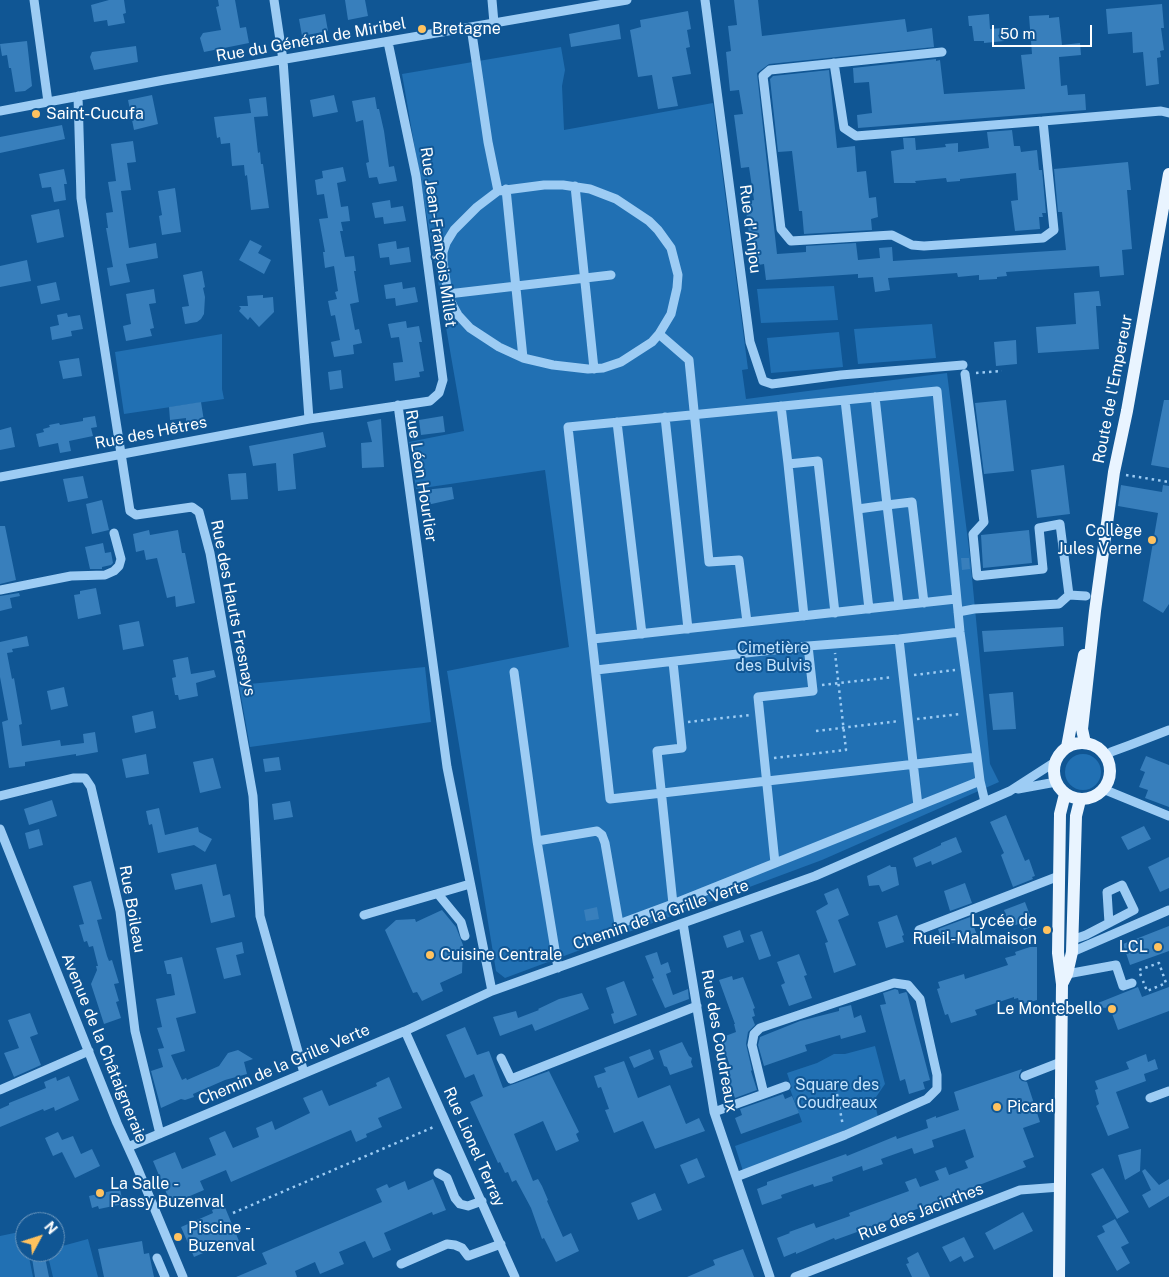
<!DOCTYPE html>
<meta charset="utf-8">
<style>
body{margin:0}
#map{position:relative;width:1169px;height:1277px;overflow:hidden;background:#105694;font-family:"Public Sans",sans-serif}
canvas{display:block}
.north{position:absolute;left:15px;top:1212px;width:50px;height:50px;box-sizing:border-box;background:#105694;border:1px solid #709abf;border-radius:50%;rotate:50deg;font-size:14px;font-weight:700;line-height:20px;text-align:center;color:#fff}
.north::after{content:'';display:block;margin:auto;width:18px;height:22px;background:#ffc25f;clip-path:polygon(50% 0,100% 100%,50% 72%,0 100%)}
.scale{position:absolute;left:992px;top:25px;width:100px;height:22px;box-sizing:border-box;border:2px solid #fff;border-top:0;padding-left:6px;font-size:15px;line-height:18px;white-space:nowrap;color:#fff;-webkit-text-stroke:4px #105694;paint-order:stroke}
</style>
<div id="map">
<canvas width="1169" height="1277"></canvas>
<div class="north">N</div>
<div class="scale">50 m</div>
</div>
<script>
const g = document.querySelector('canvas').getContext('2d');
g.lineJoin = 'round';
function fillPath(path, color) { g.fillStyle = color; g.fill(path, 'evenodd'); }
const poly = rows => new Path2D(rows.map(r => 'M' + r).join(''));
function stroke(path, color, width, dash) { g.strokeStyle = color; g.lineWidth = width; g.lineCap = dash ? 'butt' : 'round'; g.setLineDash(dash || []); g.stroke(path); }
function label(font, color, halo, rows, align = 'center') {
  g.font = font + ' "Public Sans",sans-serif'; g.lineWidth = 4; g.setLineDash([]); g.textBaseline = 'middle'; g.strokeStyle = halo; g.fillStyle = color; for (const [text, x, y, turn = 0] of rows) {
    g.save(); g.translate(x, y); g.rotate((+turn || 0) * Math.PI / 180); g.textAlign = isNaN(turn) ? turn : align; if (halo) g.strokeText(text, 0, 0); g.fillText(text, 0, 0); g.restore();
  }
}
fillPath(poly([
 [561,47,565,70,562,86,564,130,713,103,748,369,742,370,746,399,947,373,970,557,990,764,999,782,822,860,505,978,496,971,447,671,569,647,545,470,416,489,409,442,464,431,402,74],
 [834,286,838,320,761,323,757,289],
 [932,324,936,358,858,364,854,329],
 [839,332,843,367,771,373,767,338],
 [222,334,222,389,224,399,124,414,115,352],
 [425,667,431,722,250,747,239,685],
 '1065 772a18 18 0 1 1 36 0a18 18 0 1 1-36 0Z',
 [875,1046,885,1084,874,1100,878,1117,743,1171,735,1146,802,1122,790,1089,792,1088,787,1073,817,1063,834,1054,845,1054],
 [24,1231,25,1252,28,1252,33,1277,0,1277,0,1236],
 [88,1239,98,1277,53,1277,47,1252,55,1252,55,1248]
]), '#2170b3');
fillPath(poly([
 [109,0,124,0,126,13,123,14,125,23,108,26,107,20,94,22,91,5],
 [218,0,235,0,240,28,246,27,249,43,204,52,200,38,203,33,221,30,216,7,219,6],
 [345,0,365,0,368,16,348,20],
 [734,0,758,0,762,36,905,19,907,32,932,28,934,47,769,64,757,73,777,254,806,252,806,246,856,243,858,260,880,258,879,248,892,247,893,261,1066,250,1062,212,1058,212,1054,169,1128,162,1131,190,1127,190,1132,249,1122,250,1124,275,1100,277,1099,266,1006,272,1007,276,997,277,997,279,979,280,979,275,958,277,957,273,888,278,890,290,875,292,873,277,858,278,858,274,766,280,764,264,753,266,745,202,754,200,749,167,741,168,734,115,743,114,739,90,730,91,726,52,731,51,728,26,737,25],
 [1162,4,1164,28,1161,28,1164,50,1160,51,1161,57,1157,58,1159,84,1146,86,1143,52,1133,53,1132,32,1108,34,1106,9],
 [688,11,691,29,687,30,690,47,686,48,691,74,672,77,678,106,658,109,652,75,638,77,630,30,641,27,640,20],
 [325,14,328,31,302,36,299,19],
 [989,14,990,29,1003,28,1004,41,984,43,984,41,974,41,972,26,969,26,968,16],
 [1049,15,1049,18,1059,17,1062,45,1080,43,1081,55,1059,57,1061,86,1067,85,1068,95,1085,94,1086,110,858,128,857,115,872,113,869,82,854,83,853,68,936,59,936,61,940,60,944,94,1025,89,1021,55,1032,54,1029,16],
 [619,24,621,39,571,47,569,34],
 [27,41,32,86,25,91,15,92,11,68,9,68,7,55,2,56,0,44],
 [136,46,138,62,94,70,90,57,92,52],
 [829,70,837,148,855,146,857,172,866,171,869,198,876,197,878,217,871,219,872,230,804,234,802,211,799,211,792,151,778,152,770,79,773,76],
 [152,95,158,124,134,130,128,100],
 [334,95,338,112,313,117,310,100],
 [266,97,268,116,254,117,258,153,260,152,261,164,263,164,269,208,251,210,247,175,245,176,244,165,232,166,230,143,221,144,220,137,217,138,214,117,251,113,249,99],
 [375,97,377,109,379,109,384,131,389,167,394,166,397,181,379,184,377,177,369,178,366,163,369,162,363,120,356,122,352,101],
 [62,125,65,139,0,153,0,137],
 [1012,130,1014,146,1020,146,1021,152,1037,150,1039,170,1042,170,1046,213,1042,213,1043,217,1039,217,1040,229,1015,231,1011,201,1018,200,1016,173,960,179,960,181,947,182,946,178,915,181,916,183,894,183,891,151,904,149,903,138,915,138,916,150,946,147,945,144,958,143,958,152,989,148,987,132],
 [133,141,136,162,127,163,131,190,121,191,129,248,156,243,158,258,126,264,130,282,110,286,107,268,113,267,106,228,108,228,106,213,113,212,108,182,116,181,111,144],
 [343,167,346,181,337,183,341,207,348,206,350,221,341,222,343,231,340,231,345,257,354,256,356,271,354,271,359,302,350,304,355,330,359,329,362,343,353,345,354,354,334,357,331,342,340,340,335,315,331,316,328,301,337,299,335,292,338,291,334,266,325,268,323,252,325,252,319,219,328,218,324,194,317,195,315,180,323,178,322,171],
 [64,169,67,184,64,184,66,200,54,202,51,187,42,188,39,174],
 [175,188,181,232,162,235,159,216,162,215,158,191],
 [390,200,391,208,403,206,406,221,384,224,383,217,375,218,372,203],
 [59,209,64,237,37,243,31,215],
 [250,240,262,246,258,253,271,260,264,274,239,260],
 [396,241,397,249,409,247,411,262,390,265,389,257,380,258,378,244],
 [27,260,31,281,0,287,0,266],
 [202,271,205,287,203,288,205,297,204,314,201,319,197,322,185,324,182,307,189,306,183,275],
 [56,282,60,300,41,304,37,286],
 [402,282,403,289,415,287,418,302,396,306,395,298,386,299,384,285],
 [154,289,156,303,149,304,154,328,150,329,152,336,126,341,123,326,131,324,126,294],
 [1099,291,1101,306,1096,306,1099,349,1038,353,1036,327,1076,324,1074,293],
 [263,295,263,298,273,297,274,312,259,327,250,317,248,320,239,311,241,308,239,306,248,306,247,296],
 [67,313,68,317,80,315,83,329,71,331,72,336,52,340,50,327,59,325,57,315],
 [406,321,407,328,419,326,422,342,419,342,424,371,419,372,420,377,395,381,393,363,403,362,399,337,391,338,388,324],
 [1016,340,1017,364,996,366,994,342],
 [79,358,82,376,63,379,59,361],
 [341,370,343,388,330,390,328,372],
 [1006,400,1014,471,984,474,975,403],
 [1164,400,1169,400,1169,468,1151,465],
 [201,402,204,421,186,423,186,418,170,420,169,407],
 [95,416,97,427,91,428,93,436,69,441,71,451,60,453,58,443,39,447,36,434,44,432,43,429,50,427,49,425,59,423,60,425,83,421,83,418],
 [443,416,445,432,421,435,419,420],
 [381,419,384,467,362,468,361,443,372,442,367,422],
 [11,427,15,447,0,450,0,430],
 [323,432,326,447,293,454,296,489,278,491,276,463,253,466,249,446],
 [1064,465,1070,514,1037,518,1031,470],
 [246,473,248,499,231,500,228,474],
 [83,476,88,498,68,502,63,479],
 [1121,485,1162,492,1163,485,1169,486,1169,604,1163,613,1143,601,1158,513,1118,506],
 [452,487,454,499,427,505,424,490],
 [102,500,109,530,92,534,86,504],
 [0,526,5,526,16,580,0,584],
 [149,530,150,535,178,530,182,553,185,553,195,603,176,607,175,596,167,598,157,558,146,560,144,550,136,552,133,534],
 [1029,530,1032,563,983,568,981,535],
 [103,543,105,553,111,552,113,563,111,565,102,567,102,569,90,569,85,547],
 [961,558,969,558,970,569,962,570],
 [96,588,101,614,78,619,74,595,80,594,80,591],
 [19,593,20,596,10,598,12,608,0,611,0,596],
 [139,621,144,646,123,650,119,625],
 [1063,627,1064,646,984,652,982,631],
 [27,636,29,646,12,649,13,652,7,653,12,679,14,678,22,724,19,725,22,746,60,740,61,746,84,743,83,734,95,732,98,752,76,756,76,754,25,762,25,766,9,768,2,722,8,720,0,677,0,642],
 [188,657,191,674,214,670,216,677,196,683,198,696,179,700,178,695,175,695,172,678,176,677,173,660],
 [64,687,68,706,51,710,47,691],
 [1013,692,1016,729,993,730,989,694],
 [153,711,156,728,135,733,132,716],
 [146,754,149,774,126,778,122,759],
 [1146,756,1169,765,1169,807,1145,798,1148,790,1139,787,1145,772,1140,770],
 [279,757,281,770,265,772,263,759],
 [213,758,221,788,200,793,193,762],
 [52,800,57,816,29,825,24,809],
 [290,801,293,817,274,820,272,804],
 [159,808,165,835,198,827,199,832,212,839,205,852,194,845,158,853,152,824,149,825,146,811],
 [1006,815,1025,861,1029,859,1035,876,1032,877,1033,879,1013,887,1001,855,1004,853,990,822],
 [1144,826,1151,839,1128,850,1121,837],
 [39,829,43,845,29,849,25,833],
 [956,837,962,852,932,865,931,861,916,867,913,858,941,845,941,843],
 [1169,857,1169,888,1160,892,1148,867],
 [216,864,223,896,230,894,235,917,211,923,202,884,175,890,171,874],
 [890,865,891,867,896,867,899,885,882,892,879,885,869,886,867,876],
 [91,881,102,919,97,920,107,956,109,961,112,960,119,983,114,984,119,1001,116,1002,121,1018,104,1024,91,984,97,970,96,966,98,966,93,946,89,947,87,941,84,942,79,925,84,924,73,886],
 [965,883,972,903,950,911,944,891],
 [838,888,849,915,838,920,856,965,834,973,825,943,828,942,816,911,828,904,824,894],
 [1025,902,1034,926,1024,930,1021,923,1010,927,1004,910],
 [597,907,599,919,586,921,584,910],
 [442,910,456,927,463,945,462,973,440,983,443,991,422,1001,417,992,413,993,385,930,396,920,415,919,416,922],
 [897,915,904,935,902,936,904,942,886,948,878,922],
 [970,917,977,935,944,946,938,929],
 [1169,926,1169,951,1130,965,1123,944],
 [740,930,744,942,727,948,723,936],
 [762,931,771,956,759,960,750,935],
 [242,942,244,953,236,955,241,975,224,979,216,948],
 [1030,947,1037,947,1037,1000,1020,1005,1018,998,1014,999,1014,997,975,1010,977,1015,951,1023,948,1014,945,1015,937,989,940,988,938,982,964,974,965,979,1008,965,1005,958,1016,955,1015,952],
 [657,952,661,965,668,962,671,972,666,974,673,995,688,989,689,999,665,1008,652,979,654,978,645,956],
 [799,954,807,975,804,976,812,998,789,1006,781,985,785,983,777,962],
 [182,957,196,1013,176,1018,185,1051,171,1055,182,1080,186,1078,187,1080,219,1066,228,1053,238,1050,253,1059,244,1062,247,1074,225,1080,193,1094,194,1097,185,1100,181,1099,161,1108,151,1071,163,1067,158,1049,164,1048,157,1028,162,1027,156,999,175,995,171,974,167,974,164,961],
 [732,976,733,980,743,977,755,1008,753,1009,755,1016,752,1017,755,1025,748,1032,746,1044,752,1070,751,1071,757,1090,735,1098,724,1069,730,1066,720,1038,736,1032,734,1024,735,1024,719,980],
 [624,981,637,1015,614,1024,611,1014,614,1013,606,988],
 [1138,987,1142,997,1169,987,1169,1011,1118,1030,1110,1008,1088,1007],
 [895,989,898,990,899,994,906,992,907,993,930,1080,923,1082,925,1089,909,1094,905,1079,900,1081,880,1005,886,1004,883,993],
 [582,993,589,1009,535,1031,532,1024,500,1036,493,1017,516,1011,518,1018,539,1010,538,1009,559,999],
 [851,1005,854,1018,861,1015,866,1032,841,1039,840,1035,805,1045,807,1051,764,1066,758,1045,760,1037,800,1021,839,1011,839,1008],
 [30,1013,38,1034,30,1037,41,1065,14,1077,4,1053,19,1048,8,1020],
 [465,1027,477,1055,489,1051,503,1088,549,1071,579,1132,576,1134,579,1141,556,1151,543,1121,514,1134,533,1181,538,1179,542,1186,548,1200,547,1201,563,1237,571,1233,579,1251,556,1262,544,1238,542,1239,531,1208,516,1180,512,1182,508,1172,505,1173,500,1162,498,1163,470,1102,483,1096,474,1074,465,1078,446,1035],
 [682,1042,689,1056,692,1058,691,1062,693,1067,670,1075,667,1067,664,1066,659,1051],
 [650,1049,654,1059,634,1068,629,1057],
 [1146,1054,1148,1062,1155,1059,1158,1069,1144,1074,1146,1081,1116,1092,1129,1128,1108,1136,1096,1106,1099,1104,1095,1090,1098,1089,1095,1081,1129,1069,1126,1062],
 [624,1061,638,1098,670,1085,686,1124,699,1118,705,1131,655,1149,643,1121,614,1133,605,1110,609,1109,601,1087,598,1088,594,1076,606,1072,604,1068],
 [1022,1069,1019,1075,1019,1078,1022,1081,1027,1082,1040,1122,1023,1128,1034,1157,1023,1161,1026,1167,857,1232,835,1240,834,1238,796,1254,796,1252,784,1257,777,1238,790,1233,789,1232,814,1223,816,1228,850,1216,849,1213,909,1191,905,1182,916,1178,920,1187,939,1180,935,1171,946,1167,949,1175,968,1168,965,1161,974,1157,965,1129,932,1140,934,1147,914,1154,912,1148,881,1159,883,1164,863,1171,862,1166,832,1177,833,1181,814,1187,813,1184,781,1195,782,1198,762,1205,757,1189,767,1185,767,1182,846,1154,847,1156,896,1136,897,1139,928,1128,926,1120,936,1116,936,1118,959,1110,954,1092],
 [69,1076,79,1100,55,1111,54,1107,44,1111,43,1109,0,1127,0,1109,9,1105,9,1103,46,1088,44,1082,56,1077,57,1081],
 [389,1077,402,1108,378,1118,382,1127,366,1134,367,1137,356,1142,351,1130,231,1182,226,1170,200,1181,204,1190,171,1204,153,1161,175,1152,182,1169,216,1155,209,1138,225,1131,233,1148,259,1137,256,1128,272,1121,275,1130,310,1113,303,1098,322,1090,329,1106,377,1086,376,1083],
 [783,1094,785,1099,792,1096,799,1113,741,1134,735,1118,742,1115,740,1109],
 [58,1132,62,1140,73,1136,81,1154,92,1149,100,1166,75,1178,62,1152,53,1156,45,1138],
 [1141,1149,1140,1171,1125,1180,1118,1155],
 [697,1158,705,1177,688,1184,680,1165],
 [1103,1168,1129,1212,1117,1219,1091,1174],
 [1145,1169,1159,1185,1169,1179,1169,1196,1149,1208,1142,1195,1151,1190,1142,1171],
 [433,1179,446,1210,433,1215,432,1212,384,1233,391,1250,373,1258,365,1241,339,1252,344,1264,320,1274,315,1262,295,1271,297,1277,236,1277,267,1264,262,1253,382,1202,376,1189,387,1184,389,1188,405,1181,408,1190],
 [120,1189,123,1204,99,1209,98,1206,92,1208,89,1196],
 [655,1193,662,1210,638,1220,631,1203],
 [224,1205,239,1241,227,1247,226,1243,194,1257,181,1227,213,1213,212,1210],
 [1023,1212,1033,1231,994,1250,985,1233],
 [1115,1219,1129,1243,1121,1247,1130,1263,1117,1271,1097,1236,1105,1232,1102,1226],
 [964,1237,974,1257,964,1262,961,1256,950,1262,942,1247],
 [142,1241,144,1254,149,1253,154,1277,104,1277,98,1249],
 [743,1249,754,1277,687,1277,715,1265,713,1260],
 [31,1252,44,1252,49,1277,35,1277],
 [918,1252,930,1277,912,1277,906,1264,909,1263,907,1258]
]), '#387fbc');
stroke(poly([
 [976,373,1002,371],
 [1126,475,1169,482],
 [914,675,955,670],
 [822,685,893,677],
 [917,719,961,714],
 [688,722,750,715],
 [816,731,899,721],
 [774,758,846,750,835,653],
 [1141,976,1139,970,1159,963,1166,983,1147,991,1143,981],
 [837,1094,843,1126],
 [233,1213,436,1126]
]), '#9dccf4', 2.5, [2.5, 4]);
stroke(poly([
 [34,0,48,102],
 [274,0,283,60,309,419,430,401,439,393,443,380,416,176,388,42],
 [492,0,494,23],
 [705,0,750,342,763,381,772,384,841,375,963,365],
 [471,27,488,142,498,191],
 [942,52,770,70,763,76,781,229,791,241,892,235,912,245,924,246,1043,238,1054,230,1043,121,1161,111,1169,113],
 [834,63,844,128,856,136,1043,121],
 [78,96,81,198,130,511,136,515,192,507,199,512,210,553,253,796,260,916,304,1073],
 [0,111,164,80,627,0],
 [544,185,563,185,590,189,616,199,649,221,658,230,671,248,678,275,677,288,671,314,659,334,652,342,621,362,603,368,588,369,553,365,523,358,499,347,470,328,458,315,453,306,448,294,443,262,443,252,446,243,454,230,477,207,498,191,544,185],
 [575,186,594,369],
 [506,189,523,358],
 [448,294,611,275],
 [659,334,689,360,709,562,739,560,747,622],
 [965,374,984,522,973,534,977,576,1043,569,1039,528,1060,524,1069,595],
 [875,397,887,505,912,502,924,603],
 [845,400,869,609],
 [398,405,447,767,492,991],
 [781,406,788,464,818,461,835,613],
 [665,417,688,629],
 [617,422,642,634],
 [788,464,804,616],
 [0,477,309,419],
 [858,509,887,505,899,605],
 [0,590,71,576,105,575,114,571,119,566,121,559,114,533],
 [958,612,974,609,1059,604,1069,595,1086,596],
 [593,639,956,599],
 [899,639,918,806],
 [673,662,682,748,657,751,673,904],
 [596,670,808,646,899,639,960,632],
 [514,672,537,841,558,968],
 [977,757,610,799,568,427,937,391,960,632,977,757,980,781,985,802],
 [1106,757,1111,752,1130,745,1169,730],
 [1018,789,1056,782],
 [1103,789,1169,816],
 [0,796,73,778,85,778,91,787,120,911,135,1031,160,1134],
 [0,829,117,1123,137,1167,183,1277],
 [537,841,597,831,602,835,605,843,619,924,673,904,980,781],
 [775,863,758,697,813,691,808,646],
 [438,894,461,922,465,936],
 [364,915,470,884],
 [683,923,714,1112,770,1277],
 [919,930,1059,876],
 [1072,940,1086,935,1134,910,1122,885,1107,892,1109,923],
 [1072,952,1169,910],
 [1067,974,1116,965,1123,986,1132,983],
 [405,1031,515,1277],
 [501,1058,511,1079,697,1006],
 [1025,1076,1061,1062],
 [0,1090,89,1051],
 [1150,1098,1169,1091],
 [714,1112,764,1094],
 [128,1147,405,1031,492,991,815,876,1010,791,1055,762],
 [438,1173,447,1178,455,1198,460,1204,468,1206,482,1201],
 [736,1177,845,1135,927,1099,937,1089,937,1075,920,999,908,985,894,983,760,1028,754,1034,752,1045,764,1094,786,1086],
 [157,1258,165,1277],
 [401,1264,447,1244,455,1245,462,1248,468,1256,501,1244],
 [795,1277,1020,1190,1060,1187]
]), '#9dccf4', 9);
stroke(poly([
 [1085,743,1082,729,1095,611,1114,472,1127,411,1169,174],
 '1054 771a28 28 0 1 1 56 0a28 28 0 1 1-56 0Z',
 [1067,747,1084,655],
 [1063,982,1067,974,1072,952,1076,816,1080,800],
 [1059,1277,1062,984,1058,953,1060,814,1065,794]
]), '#e9f4ff', 12);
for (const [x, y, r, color] of [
 [422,29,5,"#ffc25f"],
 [36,114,5,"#ffc25f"],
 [1152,540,5,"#ffc25f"],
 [1047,930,5,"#ffc25f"],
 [1158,947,5,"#ffc25f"],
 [430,955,5,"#ffc25f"],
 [1112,1009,5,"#ffc25f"],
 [997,1107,5,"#ffc25f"],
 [100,1193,5,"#ffc25f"],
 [178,1237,5,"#ffc25f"]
]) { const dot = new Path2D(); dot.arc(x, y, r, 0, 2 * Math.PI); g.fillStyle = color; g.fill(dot); stroke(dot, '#105694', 2); }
label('16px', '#fff', '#105694', [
 ["Bretagne",432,29],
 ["Saint-Cucufa",46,114],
 ["Collège",1142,531,"right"],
 ["Jules Verne",1142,549,"right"],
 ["Lycée de",1037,921,"right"],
 ["Rueil-Malmaison",1037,939,"right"],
 ["LCL",1148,947,"right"],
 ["Cuisine Centrale",440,955],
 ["Le Montebello",1102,1009,"right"],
 ["Picard",1007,1107],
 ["La Salle -",110,1184],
 ["Passy Buzenval",110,1202],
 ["Piscine -",188,1228],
 ["Buzenval",188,1246]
], 'left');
label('16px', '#fff', '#105694', [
 ["Rue du Général de Miribel",311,40,-10],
 ["Rue d'Anjou",750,229,83],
 ["Rue Jean-François Millet",438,237,82],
 ["Route de l'Empereur",1113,389,-79],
 ["Rue des Hêtres",151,433,-11],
 ["Rue Léon Hourlier",421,476,81],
 ["Rue des Hauts Fresnays",233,608,79],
 ["Rue Boileau",132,909,80],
 ["Chemin de la Grille Verte",661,915,-19],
 ["Rue des Coudreaux",719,1041,80],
 ["Avenue de la Châtaigneraie",104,1048,68],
 ["Chemin de la Grille Verte",284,1065,-23],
 ["Rue Lionel Terray",474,1147,66],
 ["Rue des Jacinthes",921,1212,-21]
]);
label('16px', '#c4e4fe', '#105694', [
 ["Cimetière",773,648],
 ["des Bulvis",773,666],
 ["Square des",837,1085],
 ["Coudreaux",837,1103]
]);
</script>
